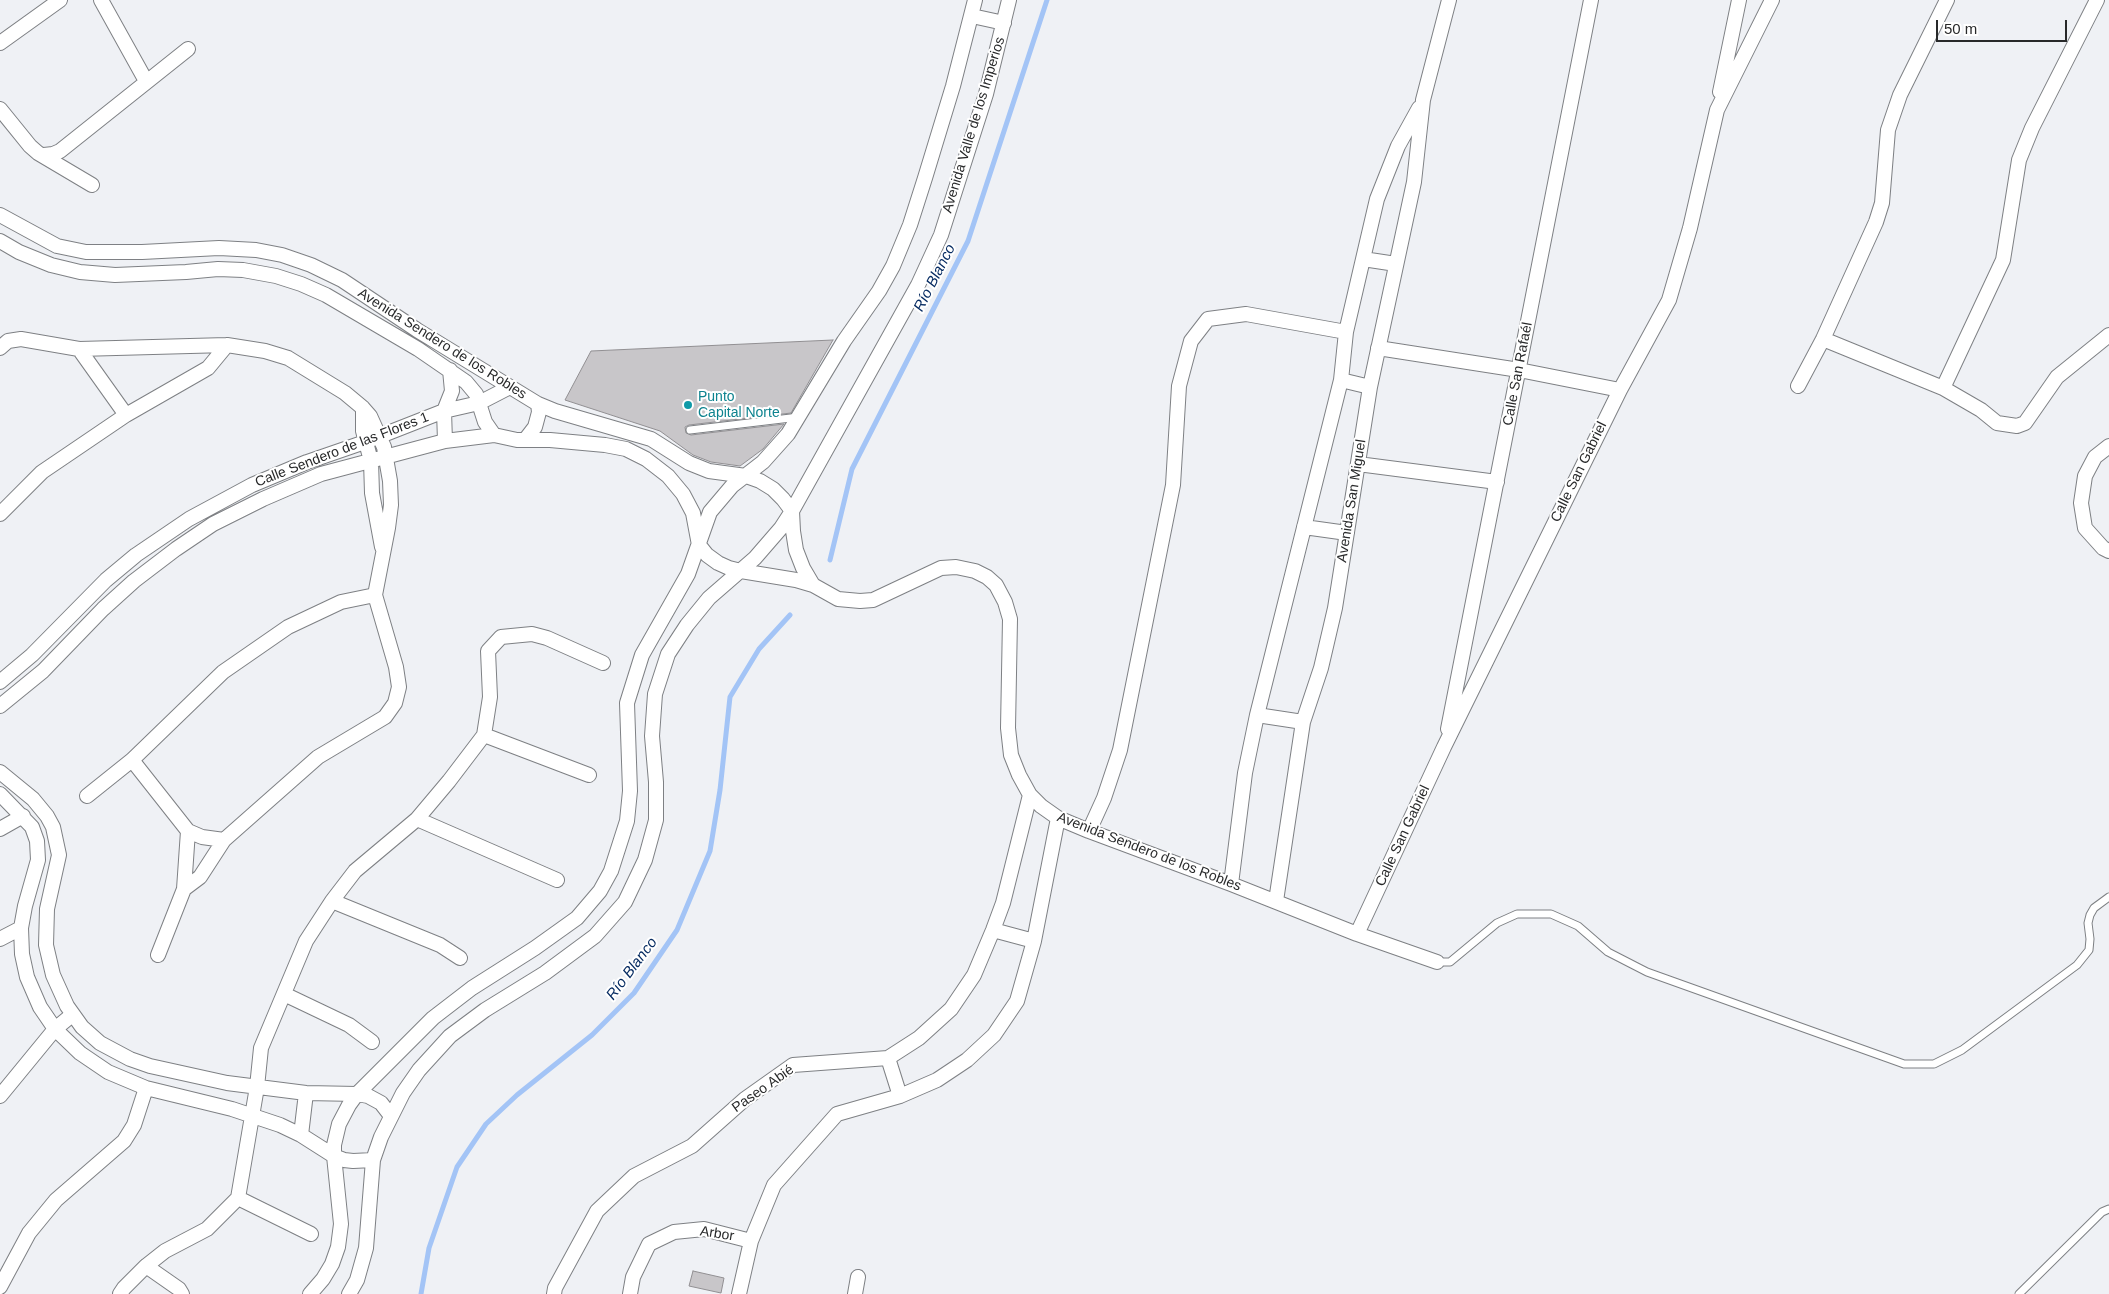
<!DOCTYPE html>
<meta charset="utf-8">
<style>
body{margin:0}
#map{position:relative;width:2109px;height:1294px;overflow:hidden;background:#eff1f5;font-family:Helvetica,sans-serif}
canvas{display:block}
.scale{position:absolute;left:1936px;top:20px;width:131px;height:22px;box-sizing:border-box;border:2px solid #28292a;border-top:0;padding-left:6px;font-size:15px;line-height:18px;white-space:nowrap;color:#28292a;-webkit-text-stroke:4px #fff;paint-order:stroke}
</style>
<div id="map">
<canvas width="2109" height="1294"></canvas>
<div class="scale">50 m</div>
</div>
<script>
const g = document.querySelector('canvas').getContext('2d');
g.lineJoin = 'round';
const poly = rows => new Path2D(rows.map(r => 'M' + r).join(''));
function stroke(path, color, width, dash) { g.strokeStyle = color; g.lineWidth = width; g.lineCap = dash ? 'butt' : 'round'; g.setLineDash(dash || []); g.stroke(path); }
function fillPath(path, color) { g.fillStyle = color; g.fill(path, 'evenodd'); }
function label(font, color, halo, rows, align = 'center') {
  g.font = font + ' Helvetica,sans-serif'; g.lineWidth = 4; g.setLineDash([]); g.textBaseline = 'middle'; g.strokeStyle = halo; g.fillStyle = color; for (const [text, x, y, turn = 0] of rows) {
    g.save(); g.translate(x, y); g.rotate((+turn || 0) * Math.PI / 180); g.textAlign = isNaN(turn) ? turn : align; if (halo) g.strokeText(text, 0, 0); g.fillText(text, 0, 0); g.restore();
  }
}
stroke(poly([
 [830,560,852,469,968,241,1047,0],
 [421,1294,429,1248,457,1167,486,1124,517,1095,592,1035,634,993,677,930,710,851,720,790,730,697,759,649,790,615]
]), '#a3c4f6', 5);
const building = poly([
 [833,340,791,413,689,425,685,427,686,433,691,435,784,424,763,449,740,466,711,462,693,455,660,431,565,400,591,351,833,340],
 [693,1271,724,1278,721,1293,689,1286,693,1271]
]);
fillPath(building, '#c8c6c9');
stroke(building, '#918f92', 1);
const service = poly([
 [690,430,799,417],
 [1437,962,1450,962,1497,923,1517,914,1551,914,1578,926,1608,952,1647,972,1904,1064,1934,1064,1962,1050,2077,965,2089,950,2090,939,2088,923,2090,915,2094,908,2109,897],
 [2019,1294,2102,1212,2109,1209]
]);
const minor = poly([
 [101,0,146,81],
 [972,16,1004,23],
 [0,43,60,0],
 [1720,92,1739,0],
 [0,109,30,146,38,153,92,185],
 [44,155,53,154,60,151,188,49],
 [0,215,57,246,86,252,142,252,219,248,256,250,282,255,311,265,342,280,417,330,538,404,555,411,651,439,689,463,709,471,746,476,760,481,773,489,783,499,792,511,793,531,796,550,803,568,813,585],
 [0,241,19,252,51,265,80,272,115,275,186,272,218,269,243,270,276,276,301,284,326,295,418,349,466,382,476,394,485,422,494,435,517,440,550,440,605,445,626,449,646,459,668,476,683,494,693,513,699,545,707,555,718,563,729,568,741,571,796,580,813,585,838,599,860,601,873,600,941,568,956,567,975,571,987,577,996,585,1005,602,1010,619,1008,728,1011,755,1019,775,1030,795,1041,806,1058,818,1089,831,1231,884,1357,934,1437,962],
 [1363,259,1396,264],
 [1823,339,1943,388,1981,410,1997,423,2017,426,2025,423,2057,377,2109,335],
 [0,348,8,341,21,339,79,349,227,345,265,351,288,358,345,393,363,408,370,416,384,447,390,481,391,505,388,528,375,595,396,667,399,687,395,703,385,717,318,757,224,840,200,877,184,889,158,955],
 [1378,348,1519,370,1620,390],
 [79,349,126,415],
 [1341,380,1370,387],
 [1798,386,1823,339,1876,222,1882,203,1888,130,1900,95,1947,0],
 [1943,388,2003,260,2019,160,2032,128,2097,0],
 [363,408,363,431,371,461,372,493,382,547],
 [525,440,535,427,539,412,538,404],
 [445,441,444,411,452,391,450,370],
 [2109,446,2095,457,2085,476,2081,503,2085,528,2103,548,2109,551],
 [1358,464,1497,482],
 [0,514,42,472,126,415,208,368,227,345],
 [1304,527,1347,533],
 [0,682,32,655,106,580,136,555,189,519,252,485,307,462,365,442,444,411,479,403,510,387],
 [0,706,43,671,103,609,134,581,176,549,213,524,263,499,321,474,445,441,494,435],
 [1257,715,1303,722],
 [1448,729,1591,0],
 [484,735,589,775],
 [132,760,188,831,202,837,224,840],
 [0,772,33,799,47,816,53,827,59,855,47,909,46,945,53,975,67,1006,82,1027,100,1043,130,1059,150,1066,227,1083,306,1093,357,1094,368,1096,381,1103,391,1116],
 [0,794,32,827,37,841,38,860,25,906,21,928,22,954,27,977,40,1007,55,1029,80,1053,108,1072,146,1088,232,1109,280,1125,301,1135,334,1156,344,1160,353,1161,373,1160],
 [87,796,132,760,223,672,288,627,341,602,375,595],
 [417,819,557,880],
 [0,829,23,816],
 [1089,831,1104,798,1120,750,1173,485,1179,386,1191,341,1208,319,1246,314,1346,332],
 [1231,884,1245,773,1257,715,1341,380,1346,332,1363,259,1377,199,1398,146,1419,108],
 [184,889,188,831],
 [332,901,440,945,460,958],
 [1276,901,1303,722,1321,668,1335,608,1370,387,1414,182,1423,100,1449,0],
 [993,930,1034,941],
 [1357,934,1444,747,1620,390,1669,300,1690,228,1717,110,1772,0],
 [0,939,21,928],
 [284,994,349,1025,372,1042],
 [888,1058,900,1096],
 [0,1096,55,1029,72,1015],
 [301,1135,306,1093],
 [238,1198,311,1234],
 [146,1266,179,1289,182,1294],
 [0,1287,29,1233,56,1200,124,1141,134,1125,146,1088],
 [120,1294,124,1288,146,1266,165,1251,207,1229,238,1198,257,1087,261,1048,306,941,332,901,355,871,417,819,449,781,484,735,490,697,488,651,501,637,532,634,547,638,603,663],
 [310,1294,323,1279,332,1264,338,1247,341,1224,334,1156,334,1145,339,1124,349,1105,357,1094,433,1018,472,988,535,948,577,918,600,891,611,871,627,821,630,791,627,703,642,655,688,574,710,512,732,486,763,462,788,434,844,341,879,291,893,266,910,225,925,178,953,86,975,0],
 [349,1294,357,1280,366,1248,373,1160,381,1137,403,1093,419,1070,450,1036,485,1010,545,973,595,936,625,902,645,860,656,820,656,782,652,736,655,694,668,654,687,625,709,598,755,558,781,528,792,511,918,285,941,235,986,94,1009,0],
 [554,1294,555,1288,597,1211,634,1176,692,1146,745,1099,793,1065,888,1058,919,1038,951,1009,974,975,993,930,1003,903,1030,795],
 [630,1294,633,1277,649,1244,674,1232,704,1229,751,1241],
 [739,1294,751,1241,774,1185,837,1114,900,1096,937,1080,967,1060,994,1035,1017,1001,1034,941,1058,818],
 [855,1294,858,1277]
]);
stroke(service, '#7e8084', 9);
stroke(minor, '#7e8084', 16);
stroke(service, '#fff', 7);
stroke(minor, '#fff', 14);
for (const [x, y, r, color] of [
 [688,405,5,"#0f9aa8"]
]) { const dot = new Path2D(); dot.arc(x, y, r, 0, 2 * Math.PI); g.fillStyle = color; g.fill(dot); stroke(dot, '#fff', 2); }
label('14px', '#28292a', '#fff', [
 ["Avenida Valle de los Imperios",974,125,-73],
 ["Avenida Sendero de los Robles",442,344,32],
 ["Calle San Rafaél",1518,374,-79],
 ["Calle Sendero de las Flores 1",342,450,-21],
 ["Calle San Gabriel",1579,472,-64],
 ["Avenida San Miguel",1352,501,-81],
 ["Calle San Gabriel",1403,836,-65],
 ["Avenida Sendero de los Robles",1149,852,21],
 ["Paseo Abié",763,1089,-35],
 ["Arbor",717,1234,9]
]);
label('14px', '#0d838f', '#fff', [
 ["Punto",698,397],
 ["Capital Norte",698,413]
], 'left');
label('italic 15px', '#072c62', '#fff', [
 ["Río Blanco",935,278,-63],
 ["Río Blanco",632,969,-53]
]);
</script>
